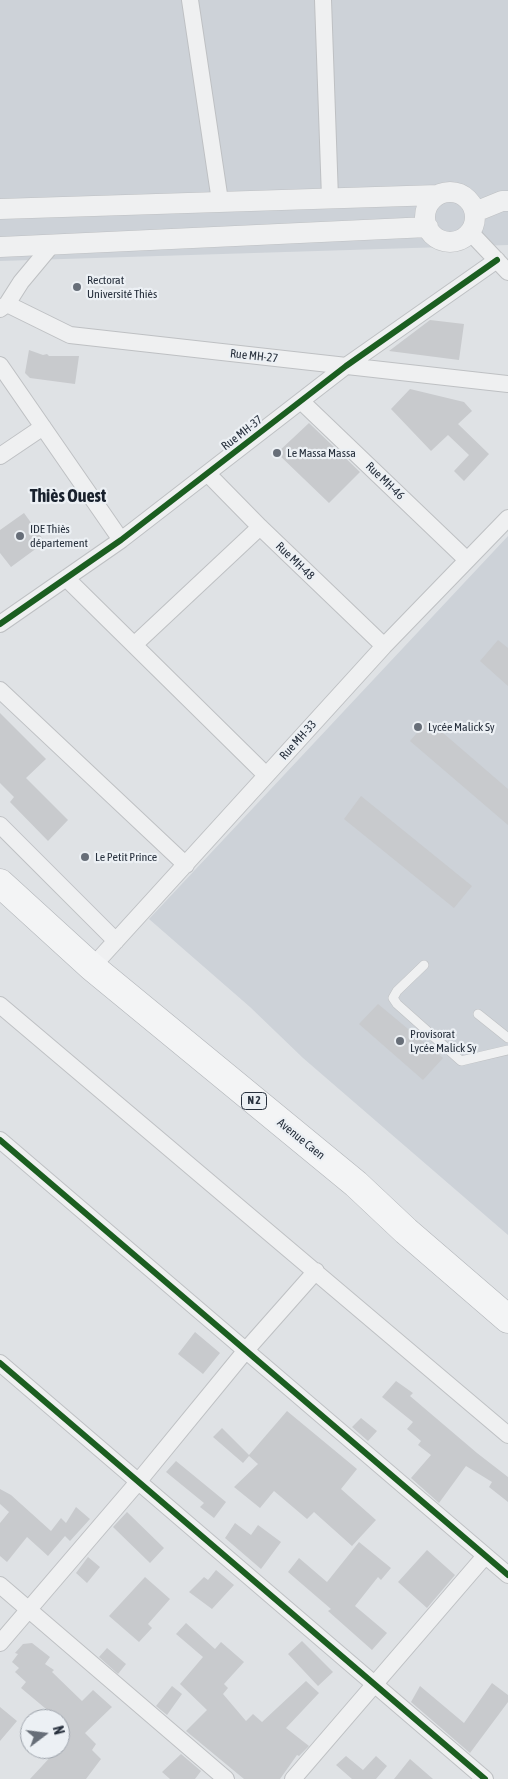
<!DOCTYPE html>
<meta charset="utf-8">
<style>
body{margin:0}
#map{position:relative;width:508px;height:1779px;overflow:hidden;background:#dfe2e5;font-family:"Asap Condensed",sans-serif}
canvas{display:block}
.north{position:absolute;left:20px;top:1709px;width:50px;height:50px;box-sizing:border-box;background:#ecf0f4;border:1px solid #9da3ab;border-radius:50%;rotate:75deg;font-size:14px;font-weight:700;line-height:20px;text-align:center;color:#27303d}
.north::after{content:'';display:block;margin:auto;width:18px;height:22px;background:#676e78;clip-path:polygon(50% 0,100% 100%,50% 72%,0 100%)}
</style>
<div id="map">
<canvas width="508" height="1779"></canvas>
<div class="north">N</div>
</div>
<script>
const g = document.querySelector('canvas').getContext('2d');
g.lineJoin = 'round';
function fillPath(path, color) { g.fillStyle = color; g.fill(path, 'evenodd'); }
const poly = rows => new Path2D(rows.map(r => 'M' + r).join(''));
function stroke(path, color, width, dash) { g.strokeStyle = color; g.lineWidth = width; g.lineCap = dash ? 'butt' : 'round'; g.setLineDash(dash || []); g.stroke(path); }
function label(font, color, halo, rows, align = 'center') {
  g.font = font + ' "Asap Condensed",sans-serif'; g.lineWidth = 4.5; g.setLineDash([]); g.textBaseline = 'middle'; g.strokeStyle = halo; g.fillStyle = color; for (const [text, x, y, turn = 0] of rows) {
    g.save(); g.translate(x, y); g.rotate((+turn || 0) * Math.PI / 180); g.textAlign = isNaN(turn) ? turn : align; if (halo) g.strokeText(text, 0, 0); g.fillText(text, 0, 0); g.restore();
  }
}
fillPath(poly([
 [0,0,508,0,508,245,0,261],
 [508,536,508,1235,303,1058,250,1007,149,919]
]), '#cdd2d8');
fillPath(poly([
 [430,320,464,324,459,360,389,351],
 [29,350,43,355,47,354,49,356,79,356,75,384,30,378,25,373],
 [410,389,464,402,472,411,458,424,489,454,464,481,454,471,469,455,448,435,431,451,391,409],
 [309,423,360,472,329,503,277,453],
 [24,513,45,542,11,567,0,553,0,530],
 [498,640,508,648,508,686,480,661],
 [0,713,46,759,26,778,68,820,48,841,10,802,14,797,0,783],
 [428,720,508,789,508,825,410,741],
 [361,796,472,886,454,908,344,819],
 [378,1004,443,1058,423,1080,359,1024],
 [195,1332,220,1353,203,1374,178,1354],
 [396,1381,413,1393,410,1396,477,1453,508,1477,508,1502,489,1487,492,1482,466,1466,439,1503,411,1478,431,1455,418,1445,421,1441,407,1429,413,1422,382,1397],
 [287,1411,357,1469,341,1489,376,1520,352,1546,314,1512,307,1519,274,1491,260,1508,234,1487,258,1464,249,1456,243,1463,213,1437,222,1428,249,1455],
 [361,1418,377,1431,368,1441,352,1427],
 [176,1461,226,1502,214,1518,200,1507,204,1503,166,1472],
 [0,1489,11,1495,51,1531,61,1518,66,1523,76,1507,90,1519,70,1541,65,1536,48,1556,27,1537,7,1562,0,1556,0,1523,9,1512,0,1504],
 [127,1512,164,1548,150,1563,113,1527],
 [235,1523,251,1535,258,1525,281,1542,261,1569,225,1538],
 [359,1542,391,1568,381,1580,378,1577,355,1606,387,1633,372,1650,328,1611,331,1609,288,1572,299,1558,327,1582],
 [427,1550,455,1575,427,1608,398,1582],
 [88,1557,100,1567,87,1583,76,1573],
 [216,1570,234,1585,212,1609,189,1592,204,1577,208,1580],
 [145,1577,170,1599,148,1624,152,1628,139,1642,109,1616],
 [186,1623,215,1649,221,1642,244,1662,224,1684,228,1688,223,1694,246,1721,253,1714,262,1722,306,1681,319,1693,286,1728,309,1746,299,1756,297,1755,280,1779,244,1779,186,1731,207,1710,180,1684,203,1657,176,1634],
 [302,1641,333,1672,318,1686,288,1654],
 [32,1643,50,1657,45,1664,54,1670,52,1672,82,1701,93,1690,112,1707,85,1733,96,1744,92,1750,101,1759,86,1779,30,1779,67,1739,60,1733,64,1724,21,1688,26,1682,15,1672,19,1668,12,1662,18,1654,15,1653,23,1644],
 [107,1648,126,1664,118,1674,99,1657],
 [492,1683,508,1695,508,1702,470,1753,411,1702,420,1686,464,1723],
 [172,1686,182,1694,167,1715,156,1706],
 [0,1707,17,1721,0,1741],
 [181,1754,201,1771,195,1779,170,1779,162,1772],
 [346,1756,363,1770,376,1756,387,1766,376,1779,352,1779,336,1765],
 [410,1759,433,1779,394,1779]
]), '#c8cacd');
const service = poly([
 [424,965,397,991,393,998,397,1004,461,1061,508,1050],
 [478,1014,508,1038]
]);
const minor = poly([
 [190,0,220,201],
 [323,0,330,198],
 [470,232,508,272],
 [7,304,70,335,508,384],
 [0,309,7,304,21,282,51,246],
 [0,365,121,540],
 [302,402,467,560],
 [0,456,43,427],
 [208,474,260,527,384,646],
 [66,578,266,775],
 [0,624,121,540,346,366,497,260],
 [134,645,260,527],
 [0,690,186,865],
 [0,825,116,941],
 [92,967,384,646,508,518],
 [0,1005,508,1435],
 [0,1140,508,1575],
 [0,1363,485,1779],
 [0,1585,226,1779],
 [0,1643,138,1482,247,1349,316,1271],
 [293,1779,485,1556]
]);
const tertiary = poly([
 '425 217a25 25 0 1 1 50 0a25 25 0 1 1-50 0Z',
 [0,209,438,195],
 [475,212,502,201,508,201],
 [0,247,428,227]
]);
const trunk = poly([
 [0,883,92,967,356,1184,406,1231,508,1319]
]);
stroke(service, '#bec0c3', 10);
stroke(minor, '#bec0c3', 18);
stroke(tertiary, '#bec0c3', 21);
stroke(trunk, '#b2b5b9', 29);
stroke(service, '#eff0f1', 9);
stroke(minor, '#eff0f1', 16);
stroke(tertiary, '#eff0f1', 20);
stroke(trunk, '#f3f4f5', 28);
stroke(poly([
 [0,624,121,540,346,366,497,260],
 [0,1140,508,1575],
 [0,1363,485,1779]
]), '#1b5e20', 6);
for (const [x, y, r, color] of [
 [77,287,5,"#676e78"],
 [277,453,5,"#676e78"],
 [20,536,5,"#676e78"],
 [418,727,5,"#676e78"],
 [85,857,5,"#676e78"],
 [400,1041,5,"#676e78"]
]) { const dot = new Path2D(); dot.arc(x, y, r, 0, 2 * Math.PI); g.fillStyle = color; g.fill(dot); stroke(dot, '#ecf0f4', 2); }
for (const [x, y, w] of [
 [254,1101,25]
]) { const box = new Path2D(); box.roundRect(x - w / 2, y - 8.5, w, 17, 4); g.fillStyle = '#ecf0f4'; g.fill(box); stroke(box, '#27303d', 1); }
label('bold 11px', '#27303d', null, [
 ["N 2",254,1101]
]);
label('12px', '#27303d', '#ecf0f4', [
 ["Rectorat",87,280],
 ["Université Thiès",87,294],
 ["Le Massa Massa",287,453],
 ["IDE Thiès",30,529],
 ["département",30,543],
 ["Lycée Malick Sy",428,727],
 ["Le Petit Prince",95,857],
 ["Provisorat",410,1034],
 ["Lycée Malick Sy",410,1048]
], 'left');
label('12px', '#27303d', '#ecf0f4', [
 ["Rue MH-27",254,356,6],
 ["Rue MH-37",242,433,-38],
 ["Rue MH-46",385,481,44],
 ["Rue MH-48",295,561,44],
 ["Rue MH-33",298,740,-48],
 ["Avenue Caen",301,1139,39]
]);
label('bold 18px', '#19212d', '#ecf0f4', [
 ["Thiès Ouest",68,496]
]);
</script>
